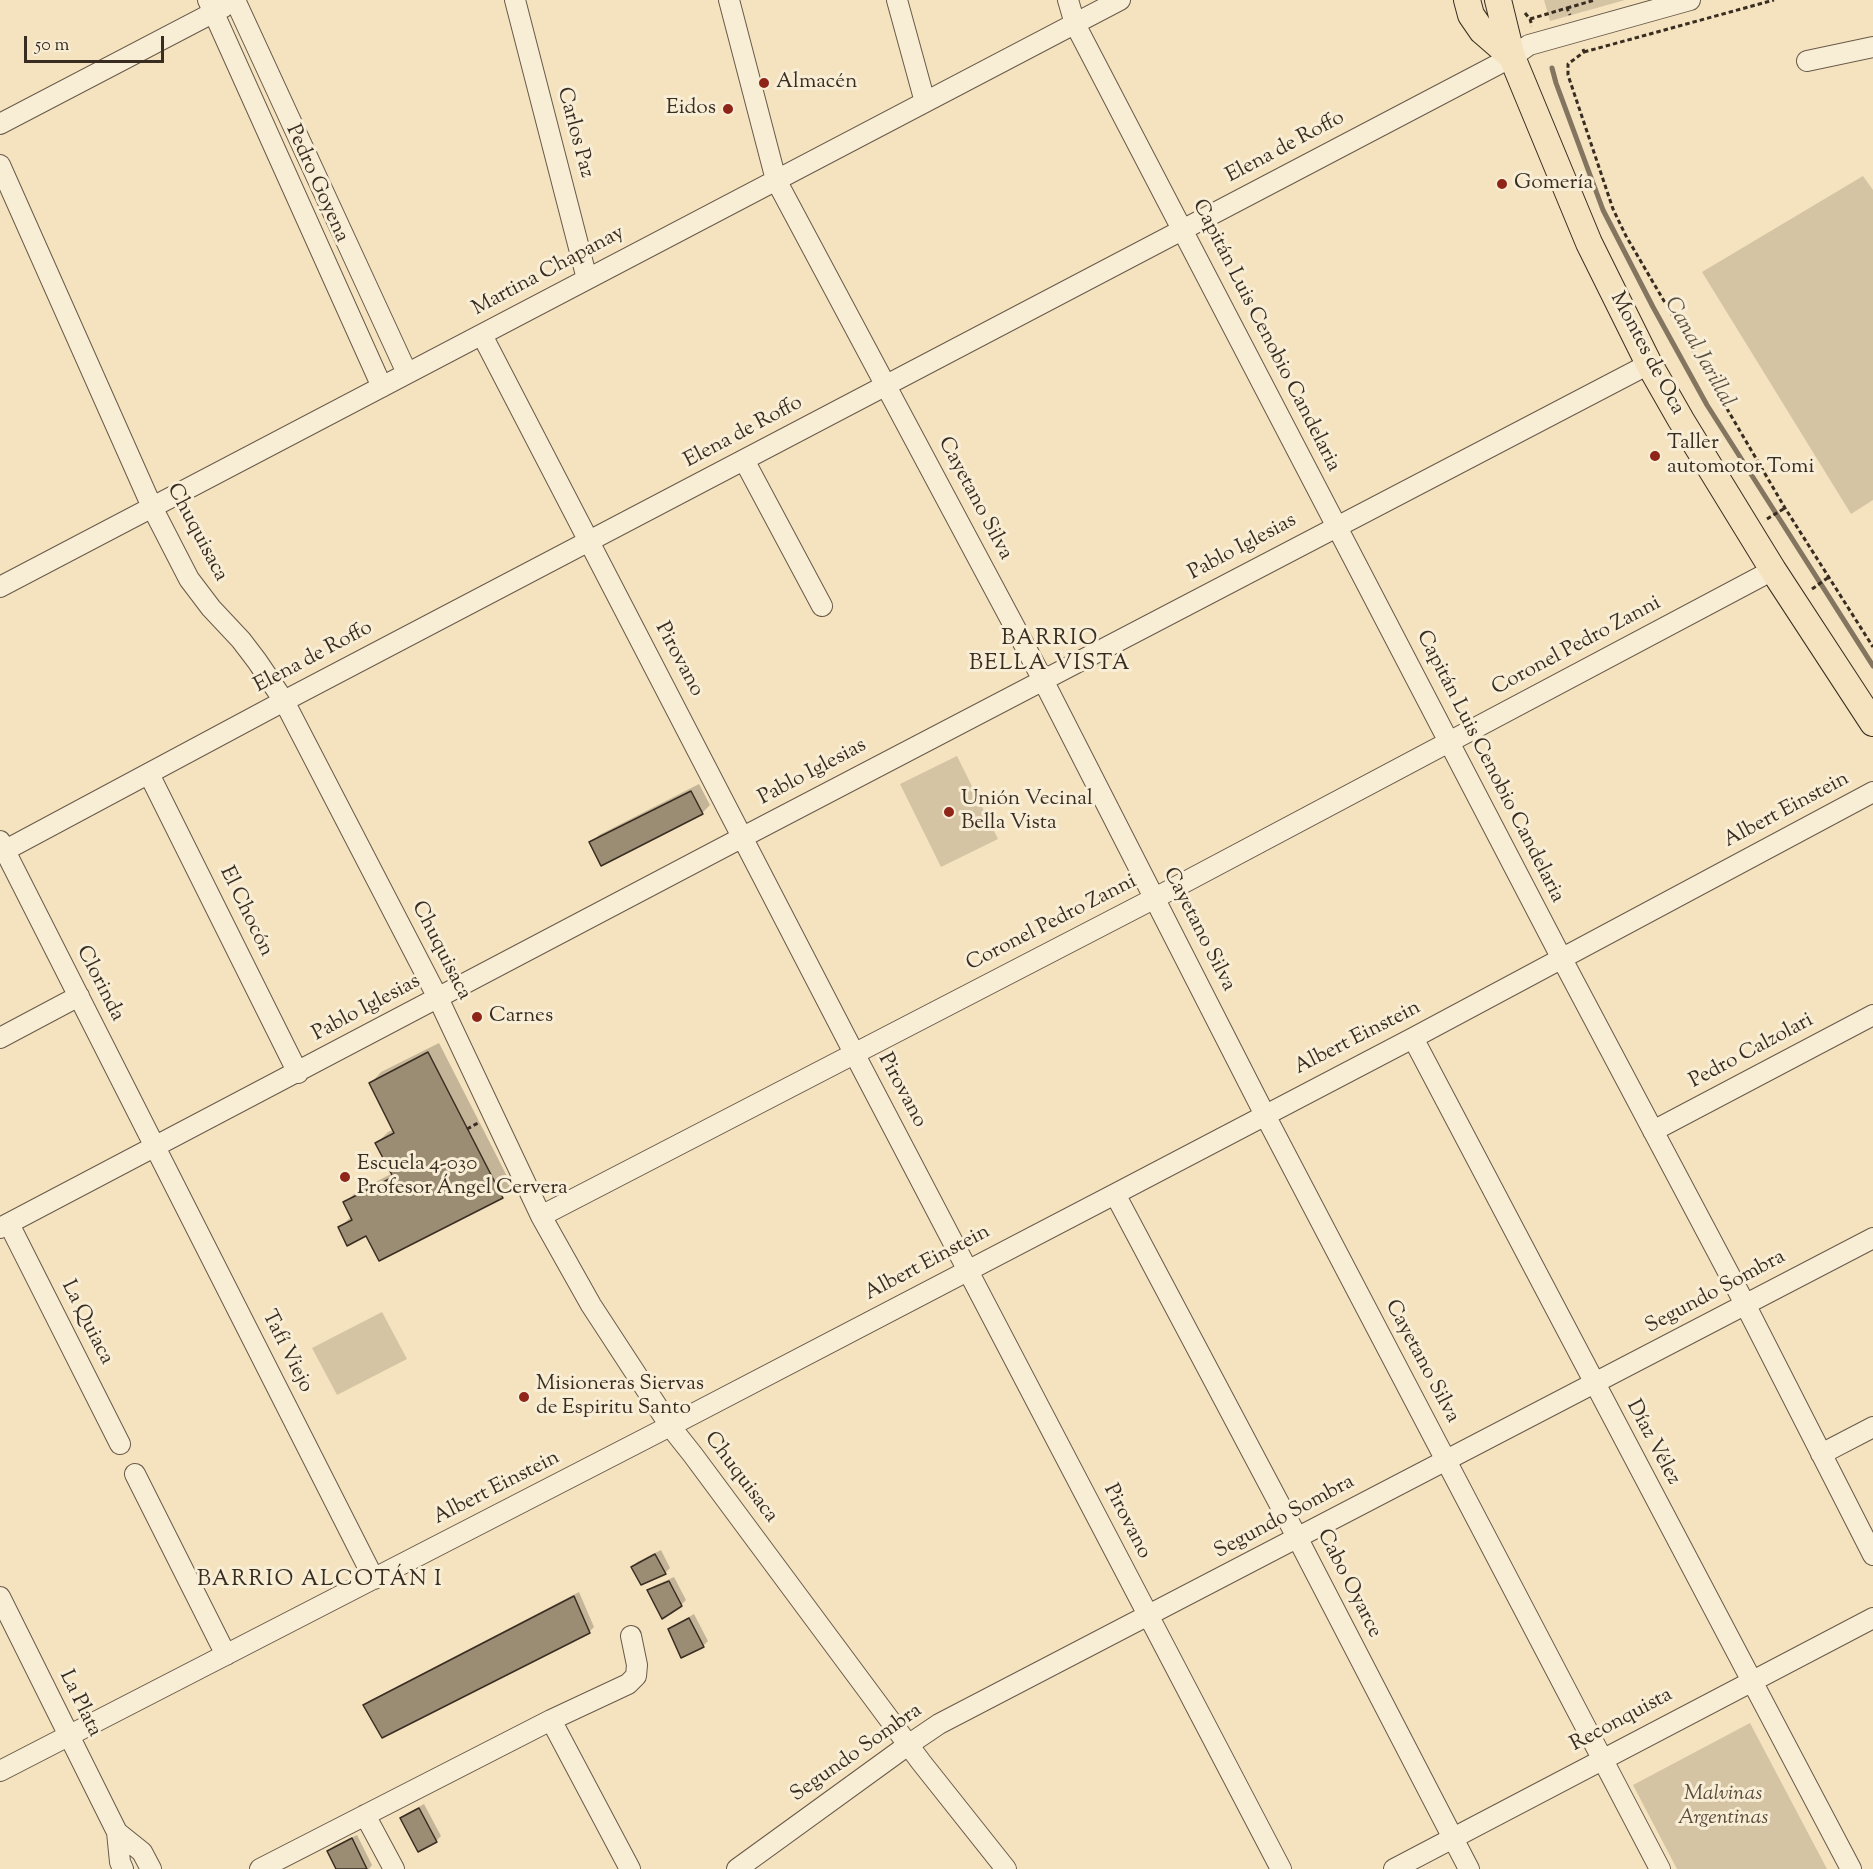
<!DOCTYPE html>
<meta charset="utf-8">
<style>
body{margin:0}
#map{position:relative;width:1873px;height:1869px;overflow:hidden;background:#f5e3bf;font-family:"Sorts Mill Goudy",serif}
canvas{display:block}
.scale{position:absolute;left:24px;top:36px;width:140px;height:27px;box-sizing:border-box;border:3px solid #392d22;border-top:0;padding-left:8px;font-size:18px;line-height:21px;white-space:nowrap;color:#392d22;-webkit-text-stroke:4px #f8edd5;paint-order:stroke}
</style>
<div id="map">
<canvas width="1873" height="1869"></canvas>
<div class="scale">50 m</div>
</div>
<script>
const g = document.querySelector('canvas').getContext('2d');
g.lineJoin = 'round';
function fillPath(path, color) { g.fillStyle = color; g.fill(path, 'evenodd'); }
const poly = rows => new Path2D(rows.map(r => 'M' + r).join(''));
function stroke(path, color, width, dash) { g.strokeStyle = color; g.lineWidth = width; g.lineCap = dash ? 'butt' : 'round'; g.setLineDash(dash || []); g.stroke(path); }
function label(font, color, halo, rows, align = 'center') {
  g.font = font + ' "Sorts Mill Goudy",serif'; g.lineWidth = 6; g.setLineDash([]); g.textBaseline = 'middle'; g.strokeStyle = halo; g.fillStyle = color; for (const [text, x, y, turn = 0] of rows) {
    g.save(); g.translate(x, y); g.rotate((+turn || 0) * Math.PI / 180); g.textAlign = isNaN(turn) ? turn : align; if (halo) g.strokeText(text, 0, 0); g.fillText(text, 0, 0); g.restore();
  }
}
fillPath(poly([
 [1544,0,1625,0,1550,21],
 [1863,176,1873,190,1873,500,1851,514,1702,272],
 [957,756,998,839,941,867,900,784],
 [382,1312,407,1359,337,1395,312,1348],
 [1750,1723,1827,1869,1677,1869,1633,1785]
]), '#d5c4a4');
fillPath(poly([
 [699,784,710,805,702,813,602,864,591,843,599,835],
 [439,1043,512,1186,502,1197,367,1234,339,1228,352,1216,345,1203,356,1192,393,1173,377,1143,388,1132,394,1129,371,1083,381,1072],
 [661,1550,670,1568,665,1573,632,1567,637,1562],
 [674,1577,686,1600,681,1605,649,1591,654,1586],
 [579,1592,594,1627,589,1632,364,1706,369,1701],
 [694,1614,708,1641,703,1646,670,1630,675,1625],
 [424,1804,441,1836,436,1841,419,1850,402,1818,406,1814],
 [357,1835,372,1865,369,1869,338,1869,329,1851,334,1846]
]), '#0003');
stroke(poly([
 [1552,68,1556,83,1603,210,1653,307,1707,405,1873,666]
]), '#837560', 5);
const building = poly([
 [691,791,703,814,601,866,589,842,691,791],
 [428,1052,503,1198,379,1261,366,1236,347,1246,338,1227,352,1220,343,1202,393,1177,375,1143,394,1133,369,1083,428,1052],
 [655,1554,666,1574,641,1585,631,1567,655,1554],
 [669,1581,682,1606,662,1619,647,1590,669,1581],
 [574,1596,590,1633,382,1738,363,1705,574,1596],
 [689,1618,704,1647,681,1658,668,1629,689,1618],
 [419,1808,437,1842,418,1852,400,1818,419,1808],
 [352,1838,367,1869,336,1869,327,1851,352,1838]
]);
fillPath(building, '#9b8c74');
stroke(building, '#392d22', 1.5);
const minor = poly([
 [208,0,382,387],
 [235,0,407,373],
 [515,0,587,279],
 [729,0,776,180,1043,680,1265,1115,1660,1869],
 [897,0,925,102],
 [1068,0,1075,24,1562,959,1745,1304,1873,1555],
 [1807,61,1873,47],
 [0,124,224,7],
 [0,165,152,507,189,579,211,608,241,640,257,661,284,701,438,998,541,1216,591,1305,670,1426,693,1455,921,1762,1006,1869],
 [482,335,854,1053,1281,1869],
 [744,460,822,606],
 [0,587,1120,0],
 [149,774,298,1073],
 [0,841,374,1579],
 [0,853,284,701,1512,57,1529,45,1690,0],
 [0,1038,79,996],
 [1413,1038,1851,1869],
 [1653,1131,1873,1015],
 [1115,1194,1298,1539,1469,1869],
 [541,1216,1155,898,1773,570],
 [9,1224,120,1444],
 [0,1228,743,837,1649,364],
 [1821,1454,1873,1427],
 [135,1474,226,1655],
 [0,1597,117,1832,120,1862,123,1869],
 [551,1720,630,1869],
 [0,1771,670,1426,1115,1194,1413,1038,1873,792],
 [365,1815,394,1869],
 [117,1832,142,1852,151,1869],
 [260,1869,551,1720,628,1684,636,1676,637,1665,631,1636],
 [737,1869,908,1745,939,1724,1873,1238],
 [1394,1869,1873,1618]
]);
const major = poly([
 [1467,0,1471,15,1482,31,1512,57],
 [1498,0,1512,57,1589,243,1649,364,1681,420,1773,570,1873,723]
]);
stroke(minor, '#685a49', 22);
stroke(major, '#392d22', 28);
stroke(poly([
 [1567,8,1595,0],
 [1525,13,1530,19,1532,26],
 [1530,19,1567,8,1570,15],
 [1583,49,1584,52,1568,64,1568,75,1613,209,1626,236,1785,508,1873,647],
 [1584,52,1774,0],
 [1767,519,1785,508],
 [1812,589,1829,577],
 [467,1129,478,1123]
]), '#392d22', 3, [4.5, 3]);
stroke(minor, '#f8edd5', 20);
stroke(major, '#f5e3bf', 26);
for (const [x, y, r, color] of [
 [764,83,6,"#8f2418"],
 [728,109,6,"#8f2418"],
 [1502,184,6,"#8f2418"],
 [1655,456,6,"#8f2418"],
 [949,812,6,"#8f2418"],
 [477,1017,6,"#8f2418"],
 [345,1177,6,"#8f2418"],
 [524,1397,6,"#8f2418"]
]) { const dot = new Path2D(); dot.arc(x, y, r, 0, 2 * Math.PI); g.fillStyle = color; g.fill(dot); stroke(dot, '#f8edd5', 2); }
label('21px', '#392d22', '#f8edd5', [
 ["Almacén",776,83],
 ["Eidos",716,109,"right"],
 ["Gomería",1514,184],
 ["Taller",1667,444],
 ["automotor Tomi",1667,468],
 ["Unión Vecinal",961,800],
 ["Bella Vista",961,824],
 ["Carnes",489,1017],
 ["Escuela 4-030",357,1165],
 ["Profesor Ángel Cervera",357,1189],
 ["Misioneras Siervas",536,1385],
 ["de Espiritu Santo",536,1409]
], 'left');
label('21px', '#392d22', '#f8edd5', [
 ["Carlos Paz",574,133,75],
 ["Elena de Roffo",1286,148,-28],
 ["Pedro Goyena",316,184,66],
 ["Martina Chapanay",549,272,-28],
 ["Capitán Luis Cenobio Candelaria",1265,336,63],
 ["Montes de Oca",1646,354,62],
 ["Elena de Roffo",744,433,-28],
 ["Cayetano Silva",974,499,62],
 ["Chuquisaca",196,533,62],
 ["Pablo Iglesias",1243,548,-28],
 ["Coronel Pedro Zanni",1577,647,-28],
 ["Elena de Roffo",314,658,-28],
 ["Pirovano",678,660,62],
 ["Capitán Luis Cenobio Candelaria",1489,767,63],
 ["Pablo Iglesias",813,773,-28],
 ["Albert Einstein",1787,811,-28],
 ["El Chocón",245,912,64],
 ["Coronel Pedro Zanni",1052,924,-27],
 ["Cayetano Silva",1198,930,63],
 ["Chuquisaca",440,951,63],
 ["Clorinda",99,984,63],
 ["Pablo Iglesias",367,1009,-28],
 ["Albert Einstein",1358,1039,-27],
 ["Pedro Calzolari",1752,1052,-28],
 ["Pirovano",901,1091,62],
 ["Albert Einstein",928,1264,-28],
 ["Segundo Sombra",1716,1293,-28],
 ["La Quiaca",86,1323,63],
 ["Tafí Viejo",286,1352,63],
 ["Cayetano Silva",1421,1362,62],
 ["Díaz Vélez",1652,1443,62],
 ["Chuquisaca",740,1478,53],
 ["Albert Einstein",497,1489,-27],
 ["Segundo Sombra",1285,1518,-28],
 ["Pirovano",1126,1522,63],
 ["Cabo Oyarce",1348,1584,63],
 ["La Plata",79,1704,64],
 ["Reconquista",1622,1721,-28],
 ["Segundo Sombra",857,1754,-35]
]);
label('italic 21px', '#584b3c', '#f8edd5', [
 ["Malvinas",1723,1795],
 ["Argentinas",1723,1819]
]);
label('italic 22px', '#5e5141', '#f8edd5', [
 ["Canal Jarillal",1698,353,61]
]);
g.letterSpacing = '1.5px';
label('22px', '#392d22', '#f8edd5', [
 ["BARRIO",1050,640],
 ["BELLA VISTA",1050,665],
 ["BARRIO ALCOTÁN I",320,1581]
]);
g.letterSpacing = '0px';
</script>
